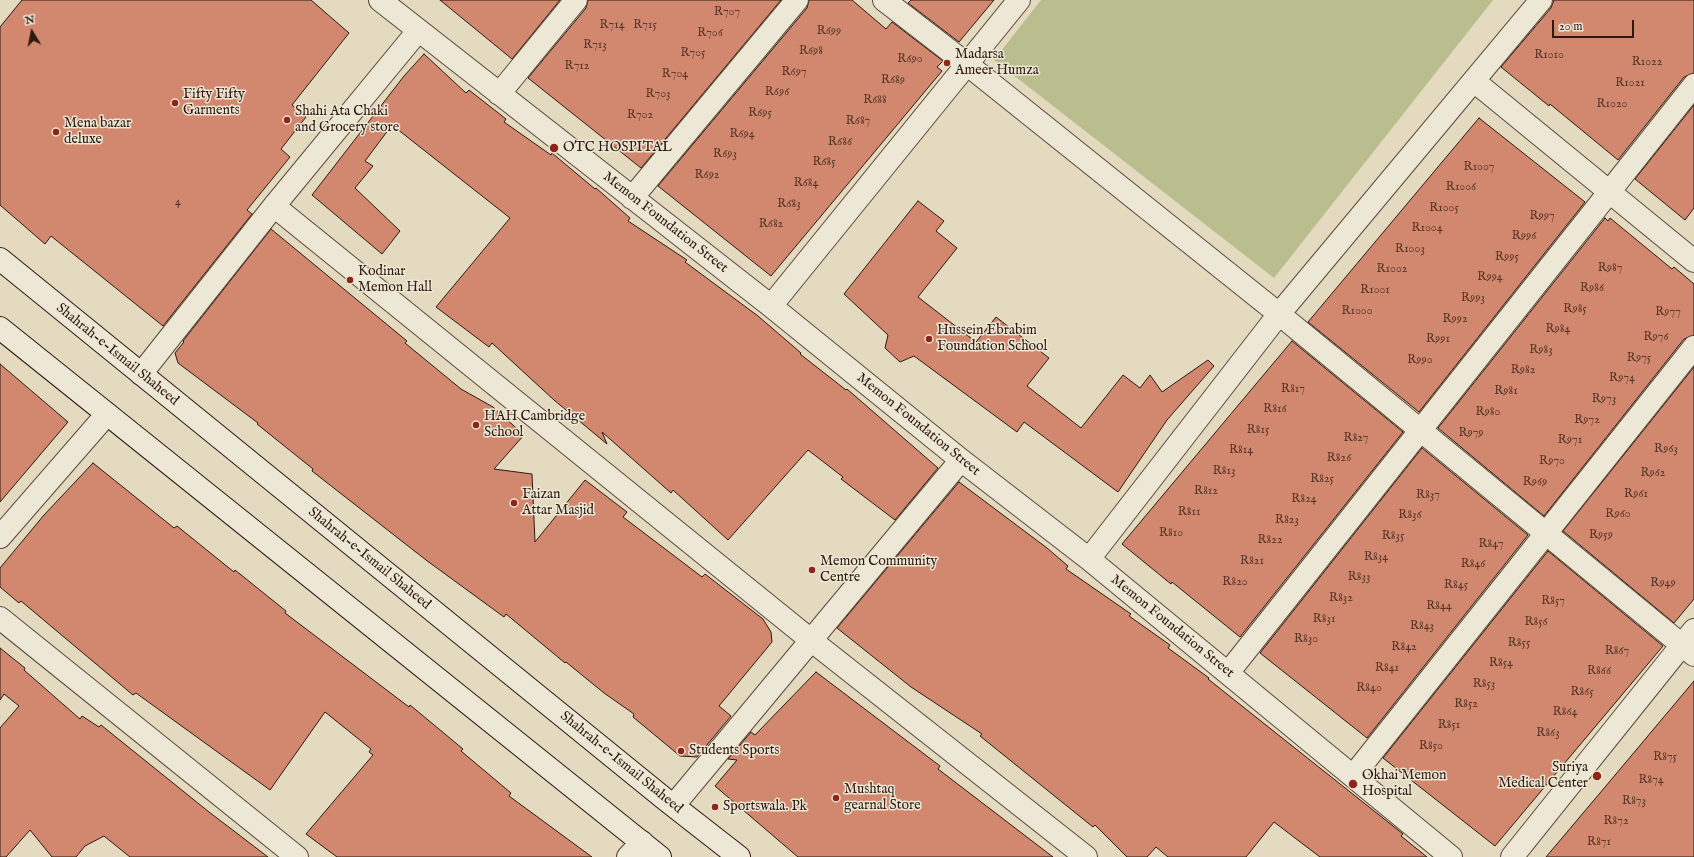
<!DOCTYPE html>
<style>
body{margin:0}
#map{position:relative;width:1694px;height:857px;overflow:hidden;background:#e4dabf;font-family:"IM FELL English",serif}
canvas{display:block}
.north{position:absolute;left:12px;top:12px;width:40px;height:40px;-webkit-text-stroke:3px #ede7d5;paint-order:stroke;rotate:350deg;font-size:11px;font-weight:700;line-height:16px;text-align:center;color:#2e1910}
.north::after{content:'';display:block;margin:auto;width:14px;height:18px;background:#2e1910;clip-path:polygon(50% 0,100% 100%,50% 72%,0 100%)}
.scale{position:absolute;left:1552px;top:20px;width:82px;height:18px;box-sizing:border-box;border:2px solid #2e1910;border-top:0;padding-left:5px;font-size:12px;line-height:14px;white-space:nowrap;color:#2e1910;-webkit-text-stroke:3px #ede7d5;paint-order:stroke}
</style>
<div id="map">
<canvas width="1694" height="857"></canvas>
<div class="north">N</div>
<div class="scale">20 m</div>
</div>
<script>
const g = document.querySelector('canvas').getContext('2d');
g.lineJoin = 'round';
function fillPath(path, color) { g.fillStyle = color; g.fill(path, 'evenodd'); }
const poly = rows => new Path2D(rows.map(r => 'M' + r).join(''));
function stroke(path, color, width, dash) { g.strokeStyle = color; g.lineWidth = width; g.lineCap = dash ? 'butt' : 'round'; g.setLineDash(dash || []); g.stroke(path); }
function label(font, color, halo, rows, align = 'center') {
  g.font = font + ' "IM FELL English",serif'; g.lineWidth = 3; g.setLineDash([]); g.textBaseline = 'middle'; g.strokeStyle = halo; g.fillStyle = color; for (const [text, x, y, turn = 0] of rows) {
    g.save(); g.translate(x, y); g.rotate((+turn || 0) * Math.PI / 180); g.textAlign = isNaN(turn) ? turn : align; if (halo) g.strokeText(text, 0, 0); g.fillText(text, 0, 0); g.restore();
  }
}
fillPath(poly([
 [1041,0,1493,0,1274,278,994,60]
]), '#babe8e');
const building = poly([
 [22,0,311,0,349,33,292,105,306,117,281,149,290,157,247,210,252,214,163,326,51,236,45,244,0,205,0,27,22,0],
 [440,0,560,0,512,59,440,0],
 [588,0,781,0,641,168,528,78,586,8,588,0],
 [809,0,852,0,886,29,892,22,943,61,937,67,942,71,771,276,658,186,807,8,809,0],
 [911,0,994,0,959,42,908,3,911,0],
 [1554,0,1694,0,1694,73,1684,77,1618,160,1550,104,1549,106,1501,67,1551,8,1554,0],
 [424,54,466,93,469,90,506,119,504,122,551,155,552,153,595,189,596,188,630,218,628,221,687,260,685,262,758,316,801,353,800,354,846,390,847,389,938,468,895,520,841,479,843,477,808,450,728,540,673,490,671,493,602,432,607,444,554,400,492,343,489,347,436,307,510,218,392,125,365,161,373,166,355,188,400,231,382,254,312,195,404,76,424,54],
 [1694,105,1694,208,1685,220,1635,179,1694,105],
 [1479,118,1585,202,1419,412,1308,322,1479,118],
 [918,201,944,221,936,231,957,248,918,297,976,342,996,317,1049,358,1027,386,1081,428,1123,375,1140,388,1150,375,1162,392,1208,360,1214,366,1167,420,1118,492,1024,422,1017,432,914,356,900,362,885,348,888,335,844,294,918,201],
 [1605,218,1608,221,1610,218,1672,269,1674,267,1694,284,1694,335,1684,339,1544,516,1438,428,1605,218],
 [271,229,407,341,405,343,461,389,493,407,524,435,494,469,532,474,535,542,585,480,627,512,623,517,702,577,705,574,763,619,771,632,772,642,719,706,731,716,697,757,680,756,633,717,634,714,604,693,566,662,565,663,506,614,504,617,426,560,312,471,313,469,257,424,258,423,178,363,175,353,184,342,183,341,271,229],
 [1292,341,1403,432,1240,637,1172,582,1171,584,1122,544,1292,341],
 [0,364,68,422,0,502,0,364],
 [1694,367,1694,599,1674,623,1563,531,1694,367],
 [1422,448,1528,535,1367,738,1260,653,1422,448],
 [93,463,174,528,177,526,234,572,235,570,286,611,285,613,409,707,410,705,463,749,461,751,511,793,509,796,592,857,337,857,306,834,373,755,369,752,371,749,325,712,270,790,136,693,133,695,21,601,19,603,0,587,0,568,44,515,93,463],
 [959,482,1047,548,1068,566,1066,569,1131,614,1129,616,1170,645,1168,648,1209,678,1208,679,1403,834,1401,836,1427,857,1320,857,1274,822,1246,857,1168,857,1156,847,1147,857,1127,857,1095,825,1093,827,980,736,982,734,911,687,837,628,959,482],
 [1548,551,1663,646,1495,846,1383,758,1548,551],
 [0,648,25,668,24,670,80,719,82,716,99,727,101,725,209,812,268,857,130,857,104,836,85,846,76,857,52,857,30,830,6,857,0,857,0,728,19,706,4,694,0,700,0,648],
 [816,672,940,766,938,769,1053,857,798,857,715,786,737,760,728,759,751,732,755,735,816,672],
 [1694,681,1694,857,1546,857,1600,793,1694,681]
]);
fillPath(building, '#d2886e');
stroke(building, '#2e1910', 1);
const street = poly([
 [380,0,771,306,961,460,1089,559,1451,857],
 [884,0,968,65,1279,314,1694,655],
 [1474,81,1694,261],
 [499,94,576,0],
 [632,198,797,0],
 [274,206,812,641,1086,857],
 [771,306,1019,0],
 [141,374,274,206,418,31],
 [0,537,107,414],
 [1089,559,1279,314,1541,0],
 [0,618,297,857],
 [1228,673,1694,85],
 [1353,776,1694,347],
 [674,805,961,460],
 [628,857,642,842],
 [1512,857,1694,630]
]);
const secondary = poly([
 [0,259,666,800,739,857],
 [0,328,660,857]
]);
stroke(street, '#5c493c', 24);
stroke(secondary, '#2e1910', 24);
stroke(street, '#ede7d5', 22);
stroke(secondary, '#ede7d5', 22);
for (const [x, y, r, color] of [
 [947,63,4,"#8f2418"],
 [175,103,4,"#8f2418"],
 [287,120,4,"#8f2418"],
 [56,132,4,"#8f2418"],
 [554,148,5,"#8f2418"],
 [350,280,4,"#8f2418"],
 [929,339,4,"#8f2418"],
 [476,425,4,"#8f2418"],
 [514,503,4,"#8f2418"],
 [812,570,4,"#8f2418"],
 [681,751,4,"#8f2418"],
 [1597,776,5,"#8f2418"],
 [1353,784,5,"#8f2418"],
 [836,798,4,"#8f2418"],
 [715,807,4,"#8f2418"]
]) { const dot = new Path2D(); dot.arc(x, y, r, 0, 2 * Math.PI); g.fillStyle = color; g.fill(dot); stroke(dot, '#ede7d5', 1.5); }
label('12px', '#573528', null, [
 ["R707",727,13],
 ["R714",612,26],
 ["R715",645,26],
 ["R699",829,32],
 ["R706",710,34],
 ["R713",595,46],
 ["R698",811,52],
 ["R705",693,54],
 ["R1010",1549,56],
 ["R690",910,60],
 ["R1022",1647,63],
 ["R712",577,67],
 ["R697",794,73],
 ["R704",675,75],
 ["R689",893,81],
 ["R1021",1630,84],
 ["R696",777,93],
 ["R703",658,95],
 ["R688",875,101],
 ["R1020",1612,105],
 ["R695",760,114],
 ["R702",640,116],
 ["R687",858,122],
 ["R694",742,135],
 ["R686",840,143],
 ["R693",725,155],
 ["R685",824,163],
 ["R1007",1479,168],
 ["R692",707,176],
 ["R684",806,184],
 ["R1006",1461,188],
 ["4",178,203],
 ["R683",789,205],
 ["R1005",1444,209],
 ["R997",1542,217],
 ["R682",771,225],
 ["R1004",1427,229],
 ["R996",1524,237],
 ["R1003",1410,250],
 ["R995",1507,258],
 ["R987",1610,269],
 ["R1002",1392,270],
 ["R994",1490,278],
 ["R986",1592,289],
 ["R1001",1375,291],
 ["R993",1473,299],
 ["R985",1575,310],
 ["R1000",1357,312],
 ["R977",1668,313],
 ["R992",1455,320],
 ["R984",1558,330],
 ["R976",1656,338],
 ["R991",1438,340],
 ["R983",1541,351],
 ["R975",1639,359],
 ["R990",1420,361],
 ["R982",1523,371],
 ["R974",1622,379],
 ["R817",1293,390],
 ["R981",1506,392],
 ["R973",1604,400],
 ["R816",1275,410],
 ["R980",1488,413],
 ["R972",1587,421],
 ["R815",1258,431],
 ["R979",1471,434],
 ["R827",1356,439],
 ["R971",1570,441],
 ["R963",1666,450],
 ["R814",1241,451],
 ["R826",1339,459],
 ["R970",1552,462],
 ["R813",1224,472],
 ["R962",1653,474],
 ["R825",1322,480],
 ["R969",1535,483],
 ["R812",1206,492],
 ["R961",1636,495],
 ["R837",1428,496],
 ["R824",1304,500],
 ["R811",1189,513],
 ["R960",1618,515],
 ["R836",1410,516],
 ["R823",1287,521],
 ["R810",1171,534],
 ["R959",1601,536],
 ["R835",1393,537],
 ["R822",1270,541],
 ["R847",1491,545],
 ["R834",1376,558],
 ["R821",1252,562],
 ["R846",1473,565],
 ["R833",1359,578],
 ["R820",1235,583],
 ["R949",1663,584],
 ["R845",1456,586],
 ["R832",1341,599],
 ["R857",1553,602],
 ["R844",1439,607],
 ["R831",1324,620],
 ["R856",1536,623],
 ["R843",1422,627],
 ["R830",1306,640],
 ["R855",1519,644],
 ["R842",1404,648],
 ["R867",1617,652],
 ["R854",1501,664],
 ["R841",1387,669],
 ["R866",1599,672],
 ["R853",1484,685],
 ["R840",1369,689],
 ["R865",1582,693],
 ["R852",1466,705],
 ["R864",1565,713],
 ["R851",1449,726],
 ["R863",1548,734],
 ["R850",1431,747],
 ["R875",1665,758],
 ["R874",1651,781],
 ["R873",1634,802],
 ["R872",1616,822],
 ["R871",1599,843]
]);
label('14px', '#2e1910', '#ede7d5', [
 ["Madarsa",955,55],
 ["Ameer Humza",955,71],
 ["Fifty Fifty",183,95],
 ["Garments",183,111],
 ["Shahi Ata Chaki",295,112],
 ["and Grocery store",295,128],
 ["Mena bazar",64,124],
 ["deluxe",64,140],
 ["OTC HOSPITAL",563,148],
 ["Kodinar",358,272],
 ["Memon Hall",358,288],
 ["Hussein Ebrabim",937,331],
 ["Foundation School",937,347],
 ["HAH Cambridge",484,417],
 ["School",484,433],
 ["Faizan",522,495],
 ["Attar Masjid",522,511],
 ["Memon Community",820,562],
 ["Centre",820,578],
 ["Students Sports",689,751],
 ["Suriya",1588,768,"right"],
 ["Medical Center",1588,784,"right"],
 ["Okhai Memon",1362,776],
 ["Hospital",1362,792],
 ["Mushtaq",844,790],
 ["gearnal Store",844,806],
 ["Sportswala. Pk",723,807]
], 'left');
label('14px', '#2e1910', '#ede7d5', [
 ["Memon Foundation Street",665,223,38],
 ["Shahrah-e-Ismail Shaheed",117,355,39],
 ["Memon Foundation Street",918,425,39],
 ["Shahrah-e-Ismail Shaheed",369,559,39],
 ["Memon Foundation Street",1172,627,39],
 ["Shahrah-e-Ismail Shaheed",621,763,39]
]);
</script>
